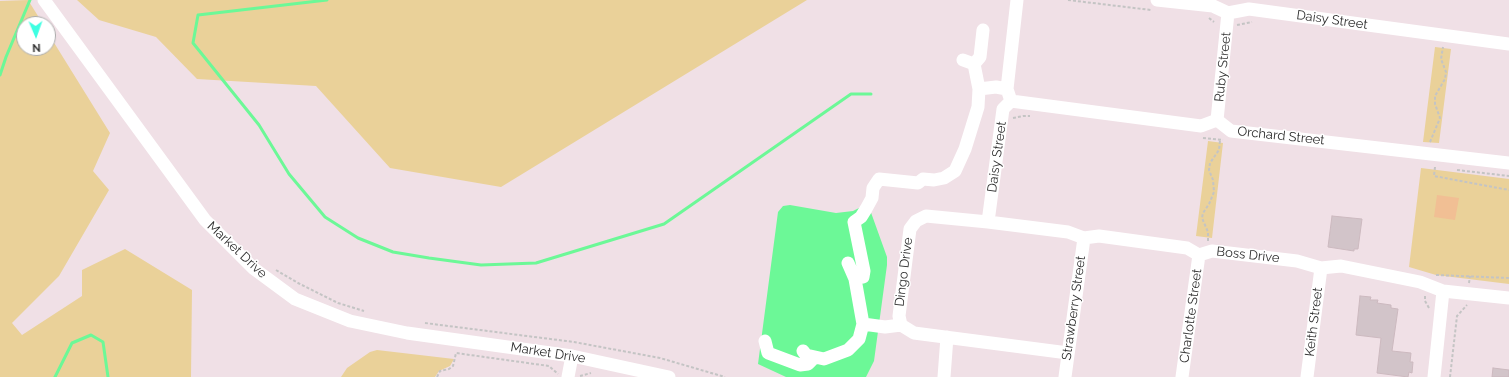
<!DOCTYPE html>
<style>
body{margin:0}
#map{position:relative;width:1509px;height:377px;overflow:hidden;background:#f0e0e6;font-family:Raleway,sans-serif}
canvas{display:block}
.north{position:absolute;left:16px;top:16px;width:40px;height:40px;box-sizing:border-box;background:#fff;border:1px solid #ababab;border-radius:50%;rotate:178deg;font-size:11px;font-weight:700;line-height:16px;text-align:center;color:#2e2e2e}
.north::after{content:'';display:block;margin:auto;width:14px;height:18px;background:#3effe2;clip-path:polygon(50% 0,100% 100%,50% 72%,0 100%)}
</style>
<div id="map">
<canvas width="1509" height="377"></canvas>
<div class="north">N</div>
</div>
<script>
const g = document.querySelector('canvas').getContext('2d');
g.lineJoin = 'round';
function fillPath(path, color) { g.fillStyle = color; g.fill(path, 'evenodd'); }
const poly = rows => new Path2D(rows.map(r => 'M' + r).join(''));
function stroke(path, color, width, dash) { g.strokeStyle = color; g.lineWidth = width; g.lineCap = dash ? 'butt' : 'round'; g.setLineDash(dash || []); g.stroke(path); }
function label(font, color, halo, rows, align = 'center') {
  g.font = font + ' Raleway,sans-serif'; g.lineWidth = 3; g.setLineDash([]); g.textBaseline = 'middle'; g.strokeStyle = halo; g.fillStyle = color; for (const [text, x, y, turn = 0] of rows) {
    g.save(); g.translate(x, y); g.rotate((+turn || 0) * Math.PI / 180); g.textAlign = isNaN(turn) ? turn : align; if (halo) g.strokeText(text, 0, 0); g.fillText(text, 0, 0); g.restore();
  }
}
fillPath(poly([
 [28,0,43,24,24,24,24,48,48,48,48,33,110,133,93,171,109,190,59,276,12,323,22,335,82,296,82,270,125,249,192,290,191,377,0,377,0,1],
 [77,0,807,0,501,187,390,168,316,86,197,79,156,37,99,20],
 [1435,47,1451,49,1439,143,1423,142],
 [1208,141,1223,143,1212,238,1196,236],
 [1421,168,1509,179,1509,284,1436,275,1409,267],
 [377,350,454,359,450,366,439,371,435,377,341,377,347,368,370,352]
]), '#ead199');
fillPath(poly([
 [1437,195,1459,198,1455,220,1434,217]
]), '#f1bf94');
fillPath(poly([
 [790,205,836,213,853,211,861,207,869,207,887,257,887,265,874,361,866,377,786,377,758,364,778,212,783,206]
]), '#6cf897');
stroke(poly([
 [327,0,198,15,193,43,259,125,289,174,325,217,358,238,393,252,429,258,481,265,536,263,664,224,851,94,871,94],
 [0,75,6,57,30,0],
 [55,377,72,343,91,335,103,342,108,377]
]), '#6cf897', 3);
const building = poly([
 [1332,216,1362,219,1358,249,1354,249,1354,251,1328,247,1332,216],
 [1360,296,1371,297,1370,300,1378,300,1377,303,1391,305,1391,308,1398,309,1392,351,1411,353,1410,362,1413,362,1412,373,1409,372,1408,377,1377,373,1381,338,1356,335,1360,296],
 [1493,368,1509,370,1509,377,1492,377,1493,368]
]);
fillPath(building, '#d2c4c9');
stroke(building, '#ccb9bf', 1);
stroke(poly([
 [1068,0,1151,10],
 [1209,18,1214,22],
 [1237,25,1252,22],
 [1013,118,1023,116,1030,116],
 [1203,138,1223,140],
 [1430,142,1440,118,1435,104,1435,96,1445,79,1446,72,1441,59,1443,47],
 [1435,167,1434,176,1509,190],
 [1457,170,1509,176],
 [1208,241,1208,232,1202,218,1203,213,1209,204,1214,192,1213,180,1209,170,1210,163,1219,150,1220,140],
 [276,270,298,283,338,303,364,311],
 [1436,275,1509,278],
 [1469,283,1470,276],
 [1425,296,1425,301,1429,308],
 [425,323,574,342,660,358,725,377],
 [580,376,591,373],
 [437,377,440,371,449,369,453,366,456,353,549,366,558,374],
 [1450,377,1457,316,1467,305]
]), '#c4c4c4', 2, [3, 2]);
stroke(poly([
 [44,0,205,220,253,268,295,299,350,321,407,333,572,356,669,377],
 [1157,0,1213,6,1228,13,1249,9,1509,44],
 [963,60,974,64,979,89],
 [974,64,980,57,983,30],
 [1011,101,1201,126,1217,120,1231,131,1509,163],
 [1217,120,1228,13],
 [988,222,1003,109,1011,101,1007,89,1017,0],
 [848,263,855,279,863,324],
 [855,279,863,277,864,271,854,222,861,217,866,209,872,198,873,188,879,179,918,183,923,179,934,180,944,178,955,171,965,149,978,107,979,89,996,87,1007,89],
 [765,341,768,353,800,365,808,364,814,358],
 [803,351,806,355,824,359,848,350,859,339,863,324,885,327,901,325],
 [1068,353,914,333,901,325,899,316,910,229,916,221,926,216,988,222,1068,232,1084,238,1099,236,1187,248,1199,255,1212,251,1297,261,1321,268,1341,266,1420,282,1443,291,1509,298],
 [568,377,572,356],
 [944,377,947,337],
 [1065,377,1084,238],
 [1182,377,1199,255],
 [1307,377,1321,268],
 [1434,377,1443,291]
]), '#fff', 13);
label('13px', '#2e2e2e', '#fff', [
 ["Daisy Street",1332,20,8],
 ["Ruby Street",1223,67,-84],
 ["Orchard Street",1281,136,6],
 ["Daisy Street",997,157,-82],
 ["Market Drive",237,250,43],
 ["Boss Drive",1248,255,6],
 ["Dingo Drive",904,272,-83],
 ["Strawberry Street",1074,308,-82],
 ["Charlotte Street",1191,316,-82],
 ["Keith Street",1314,322,-83],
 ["Market Drive",548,353,9]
]);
</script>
